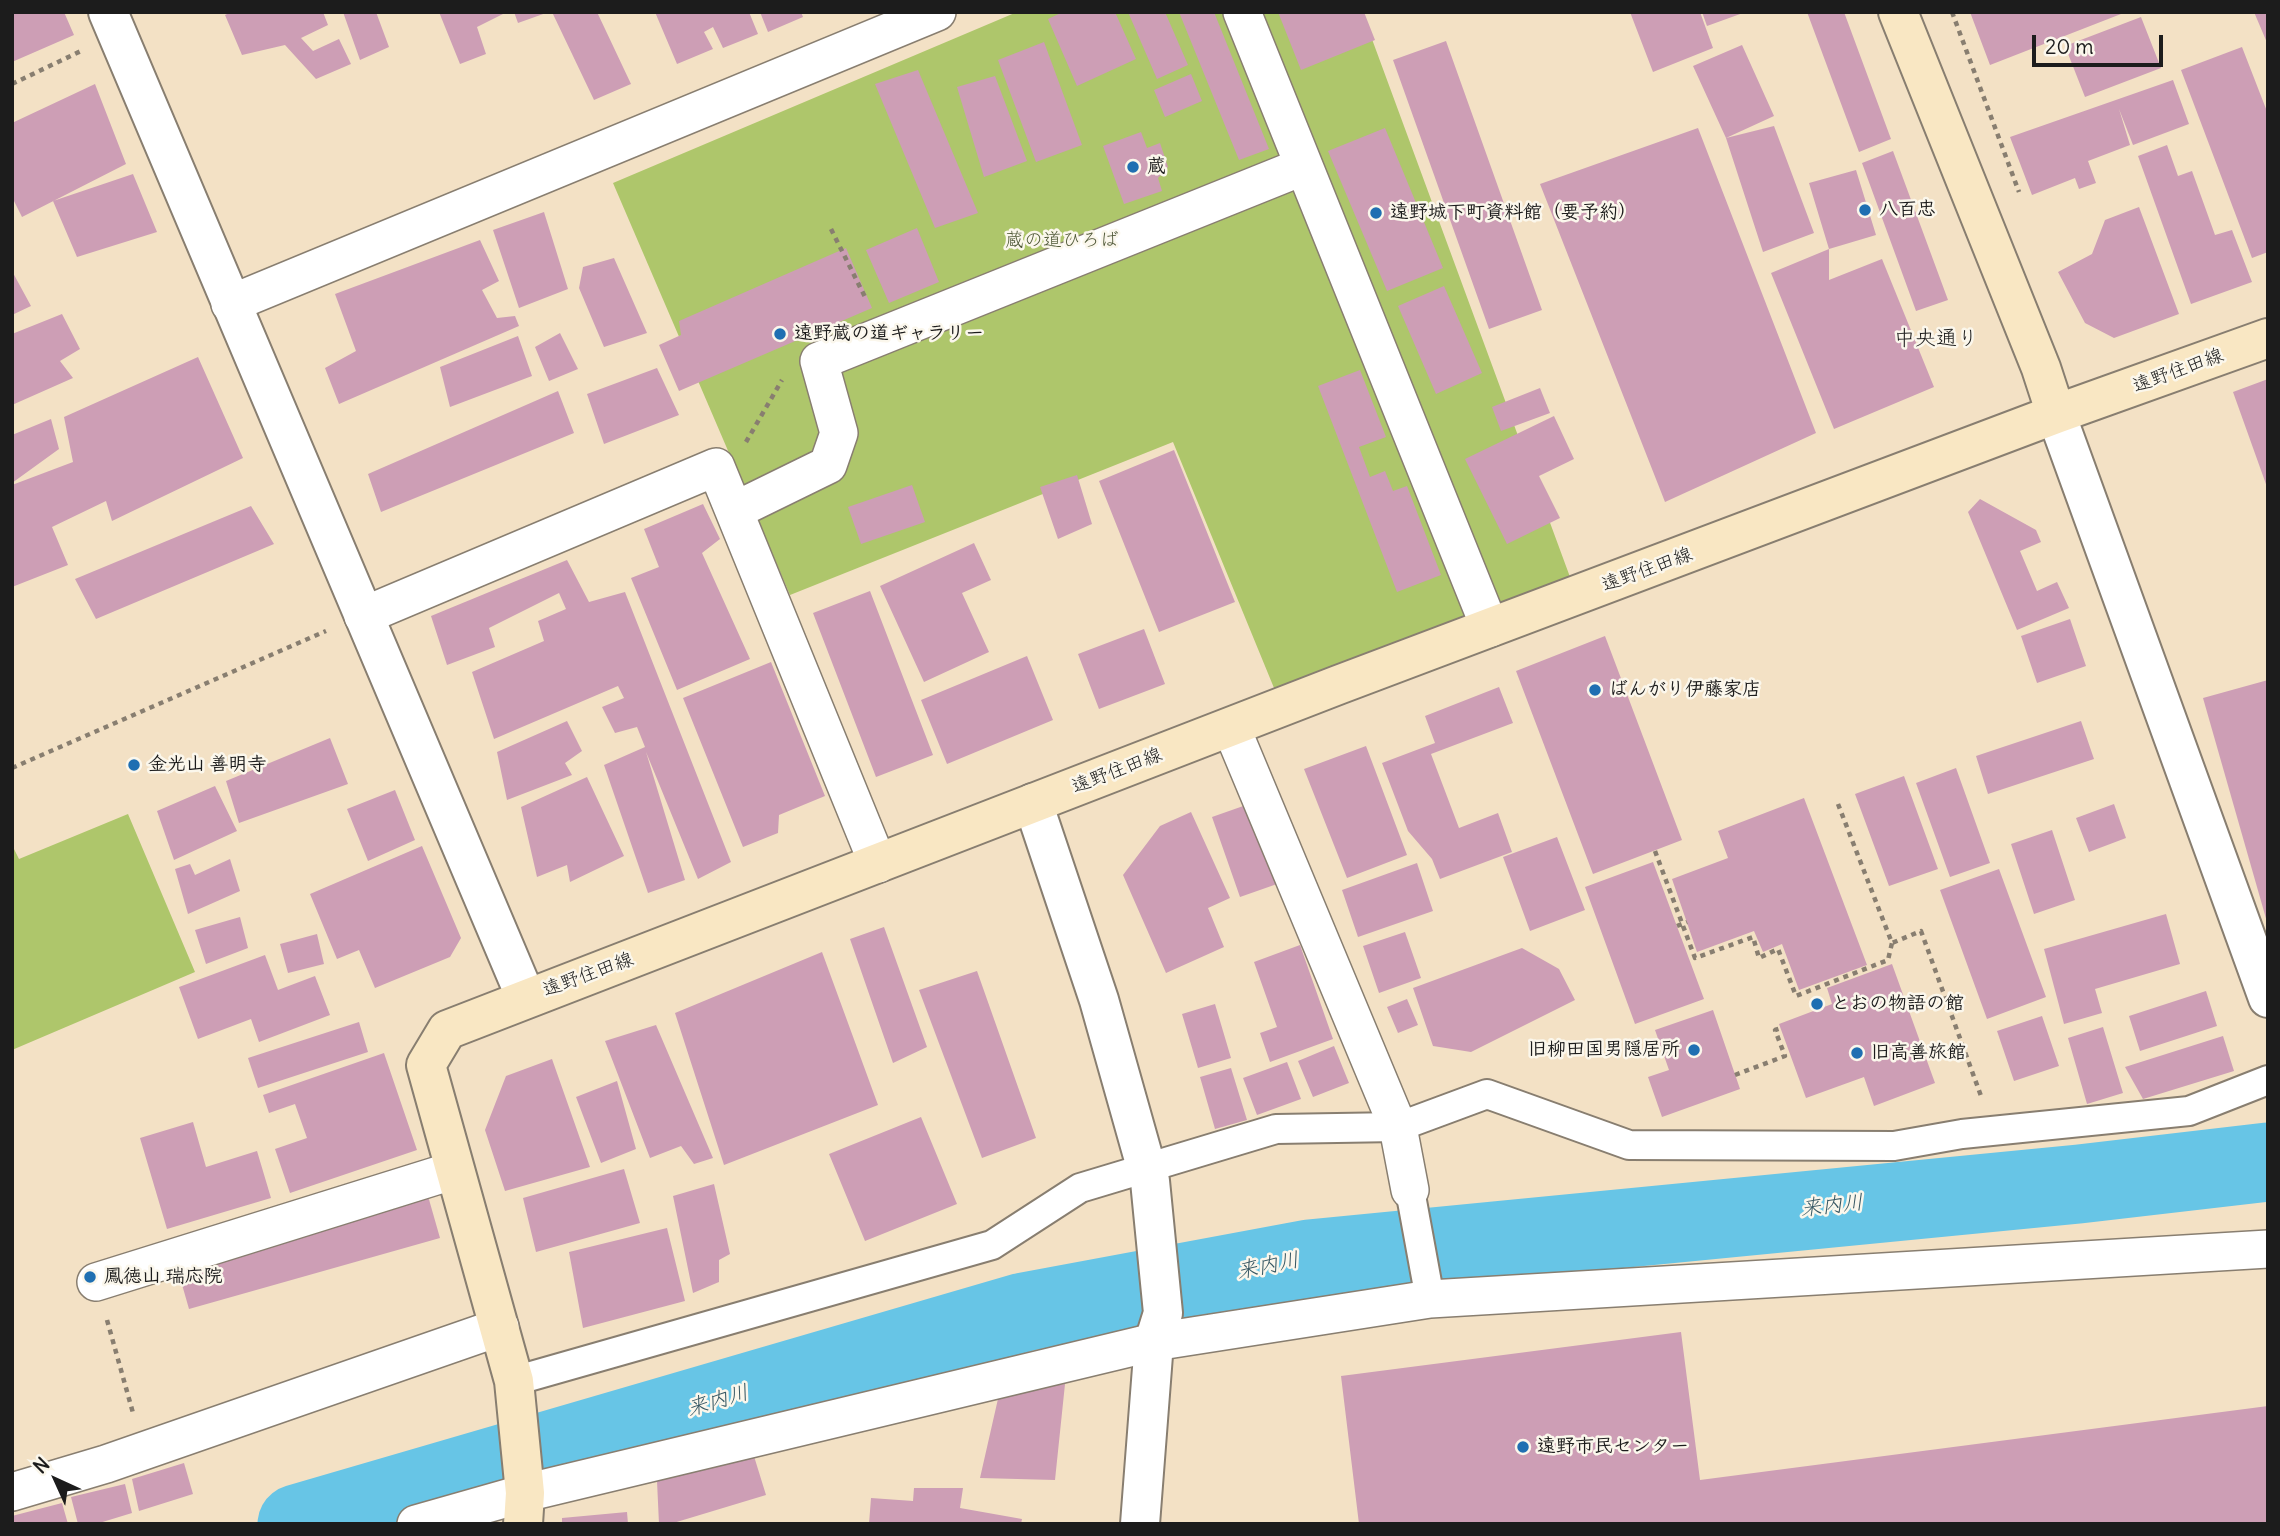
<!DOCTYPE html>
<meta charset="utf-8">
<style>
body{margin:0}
#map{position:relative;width:2280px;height:1536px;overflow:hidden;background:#f3e1c5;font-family:Delius,sans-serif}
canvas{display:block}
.frame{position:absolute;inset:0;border:14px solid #1c1c1c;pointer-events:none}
.north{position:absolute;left:21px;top:1445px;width:70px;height:70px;-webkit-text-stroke:5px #fbf7ec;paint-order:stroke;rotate:315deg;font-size:19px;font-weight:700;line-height:28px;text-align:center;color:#1c1c1c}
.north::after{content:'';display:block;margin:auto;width:24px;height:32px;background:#1c1c1c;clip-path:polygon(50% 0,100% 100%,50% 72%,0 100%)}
.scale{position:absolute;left:2032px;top:35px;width:131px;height:32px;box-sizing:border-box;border:4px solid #1c1c1c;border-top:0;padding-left:9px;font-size:21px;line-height:24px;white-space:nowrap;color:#1c1c1c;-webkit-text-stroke:5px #fbf7ec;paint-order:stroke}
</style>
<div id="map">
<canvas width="2280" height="1536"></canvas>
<div class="frame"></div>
<div class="north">N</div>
<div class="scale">20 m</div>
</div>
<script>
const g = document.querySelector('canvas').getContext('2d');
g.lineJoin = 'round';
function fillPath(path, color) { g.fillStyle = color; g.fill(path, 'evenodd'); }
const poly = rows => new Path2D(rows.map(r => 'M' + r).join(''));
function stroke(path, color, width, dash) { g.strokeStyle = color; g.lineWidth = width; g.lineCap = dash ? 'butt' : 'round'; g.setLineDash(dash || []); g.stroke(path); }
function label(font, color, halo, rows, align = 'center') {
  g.font = font + ' Delius,"Klee One",sans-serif'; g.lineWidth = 5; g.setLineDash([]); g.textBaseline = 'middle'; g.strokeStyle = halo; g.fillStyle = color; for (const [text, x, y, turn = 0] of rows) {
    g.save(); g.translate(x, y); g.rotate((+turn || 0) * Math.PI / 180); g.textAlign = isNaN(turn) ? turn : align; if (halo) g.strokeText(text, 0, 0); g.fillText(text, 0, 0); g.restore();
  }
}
fillPath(poly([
 [1017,12,1362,12,1577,596,1281,705,1173,442,790,595,613,183],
 [128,814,195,972,12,1050,12,845,19,859]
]), '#aec66b');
stroke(poly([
 [297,1524,1024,1312,1309,1259,2079,1184,2268,1162]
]), '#67c5e6', 79);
fillPath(poly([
 [12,12,64,12,74,35,12,62],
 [231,12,323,12,328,25,301,38,313,51,339,39,351,64,316,79,285,45,242,55,225,15],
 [343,12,376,12,389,47,360,60],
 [439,12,507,12,477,27,486,54,460,64],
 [514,12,546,12,546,13,518,23],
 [552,12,597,12,631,84,594,100],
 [655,12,749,12,758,34,723,48,713,27,704,32,713,49,677,64],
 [760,12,801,12,803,17,768,32],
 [1063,12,1115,12,1136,59,1077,86,1048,19],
 [1128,12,1165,12,1188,65,1157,79],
 [1179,12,1214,12,1269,149,1239,160],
 [1278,12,1364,12,1375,40,1301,70],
 [1630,12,1700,12,1713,48,1653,72],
 [1702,12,1743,12,1743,13,1707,26],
 [1807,12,1844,12,1891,139,1859,152],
 [1970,12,2120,12,2121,14,1990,65],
 [2254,12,2268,12,2268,45],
 [2141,17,2161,68,2085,97,2065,46],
 [1446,41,1542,310,1489,329,1393,60],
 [1044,42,1082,145,1036,162,998,60],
 [1742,45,1774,116,1726,138,1693,66],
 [2242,47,2268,114,2268,252,2252,258,2181,70],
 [918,70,978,213,935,228,875,84],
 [1191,74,1202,101,1165,117,1154,90],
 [995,76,1027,161,984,177,957,87],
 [2173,80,2189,124,2133,145,2119,109,2130,145,2088,161,2096,183,2079,189,2075,178,2032,195,2010,137],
 [95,84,126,164,22,217,12,197,12,123],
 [1774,126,1814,233,1763,252,1726,138],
 [1385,128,1443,268,1387,291,1328,151],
 [1698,128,1816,433,1665,502,1540,184],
 [1141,132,1147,148,1160,143,1168,167,1158,178,1162,191,1124,204,1103,146],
 [2167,145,2178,176,2192,171,2215,235,2232,230,2252,282,2191,304,2138,156],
 [1893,151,1948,300,1916,311,1862,163],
 [1856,170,1876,235,1829,249,1809,183],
 [133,174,157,232,77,257,53,201],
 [2139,207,2179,314,2114,338,2085,323,2058,272,2092,254,2105,220],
 [544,212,568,289,519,308,493,230],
 [917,228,939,282,889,303,866,250],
 [480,240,499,281,482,290,497,318,515,316,519,326,339,404,325,368,356,351,335,294],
 [846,248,872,308,679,391,659,345,681,335,679,321],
 [1829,249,1829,280,1882,259,1934,387,1834,429,1771,273],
 [614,258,647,333,604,347,579,288,583,267],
 [12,271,31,306,12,315],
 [1444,286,1482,373,1436,394,1398,306],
 [62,314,80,349,60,361,73,378,12,405,12,334],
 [560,333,578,369,549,381,535,347],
 [518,336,532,376,450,407,440,367],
 [198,357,243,458,112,521,106,501,52,527,68,565,12,587,12,485,73,462,64,417],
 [657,368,679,415,604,444,587,394],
 [1360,370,1386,437,1359,447,1370,477,1385,471,1393,491,1407,486,1441,575,1397,592,1318,386],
 [2268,379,2268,487,2267,487,2233,392],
 [1540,388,1550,413,1501,431,1492,407],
 [558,391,574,433,381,512,368,474],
 [1554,416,1574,459,1539,476,1560,518,1507,544,1465,459],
 [51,419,59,449,12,483,12,435],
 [1174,450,1235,602,1159,632,1099,481],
 [1077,475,1092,524,1058,539,1040,487],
 [912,485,925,522,861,544,848,507],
 [1980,499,2036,530,2041,542,2020,551,2037,591,2057,582,2069,608,2017,630,1968,512],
 [703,504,720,539,702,553,750,659,677,690,631,578,659,567,644,529],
 [251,506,274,544,96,619,75,579],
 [974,543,991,580,962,593,989,652,924,682,880,586],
 [567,560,589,602,625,592,731,862,698,879,646,752,685,880,648,893,604,765,645,747,637,727,615,733,602,707,624,698,618,686,494,739,472,672,544,641,538,621,566,609,559,593,489,628,495,647,447,665,431,616],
 [870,591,933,755,876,777,813,613],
 [2070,619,2086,666,2037,683,2021,636],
 [1144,629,1165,684,1099,709,1078,654],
 [1605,636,1682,840,1593,874,1516,671],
 [1027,656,1053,720,947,764,921,700],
 [771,662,825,796,779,815,778,833,743,847,683,698],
 [2268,680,2268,922,2267,922,2203,698],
 [1499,687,1513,723,1431,754,1459,828,1498,813,1512,852,1440,879,1432,859,1408,831,1382,763,1435,743,1425,716],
 [567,721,582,751,565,763,572,775,507,800,497,752],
 [2081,721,2094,759,1988,794,1976,756],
 [330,738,348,784,239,823,226,781],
 [1366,746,1407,855,1347,878,1304,769],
 [1956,768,1990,863,1950,877,1916,783],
 [1904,776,1938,869,1889,886,1855,794],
 [587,777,624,856,570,882,567,865,537,877,521,807],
 [215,786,237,831,174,860,157,811],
 [395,790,415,840,368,861,347,809],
 [1804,798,1867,965,1799,990,1782,944,1763,952,1754,931,1697,952,1672,879,1728,858,1718,831],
 [1249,804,1277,884,1240,897,1212,817],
 [2114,804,2126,838,2089,852,2076,818],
 [1191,812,1230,898,1208,908,1224,947,1166,973,1123,875,1160,826],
 [2052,830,2075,900,2034,914,2011,844],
 [1557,837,1585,910,1530,931,1503,857],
 [422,846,461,938,450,957,375,988,359,950,337,959,310,894],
 [230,859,240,891,188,914,175,869,190,864,195,875],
 [1653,862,1704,999,1635,1024,1585,887],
 [1417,863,1433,911,1358,937,1342,890],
 [1999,869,2046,997,1987,1019,1940,890],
 [2166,914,2180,964,2095,989,2102,1013,2064,1024,2044,949],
 [240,917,248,948,206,964,195,930],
 [884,927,927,1047,893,1063,850,939],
 [1405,932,1421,978,1379,993,1363,946],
 [317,934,324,964,288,973,280,944],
 [1300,945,1333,1039,1270,1062,1260,1033,1277,1027,1254,962],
 [1522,948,1559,969,1575,1000,1471,1052,1433,1046,1413,988],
 [822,952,878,1105,724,1165,675,1013],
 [265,955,278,990,315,976,330,1015,259,1042,251,1019,198,1039,179,987],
 [1892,964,1935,1083,1874,1106,1864,1077,1806,1098,1779,1024,1832,1004,1827,988],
 [977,971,1036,1138,982,1158,919,990],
 [2206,991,2217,1026,2140,1051,2129,1016],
 [1407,999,1418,1025,1398,1033,1387,1007],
 [1215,1004,1231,1058,1198,1068,1182,1014],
 [1713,1010,1740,1089,1662,1117,1648,1077,1669,1070,1655,1030],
 [2042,1016,2059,1066,2014,1081,1997,1031],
 [359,1022,368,1052,258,1088,248,1058],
 [656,1025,713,1158,694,1164,681,1146,650,1158,605,1041],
 [2103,1027,2123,1093,2087,1104,2068,1038],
 [2223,1036,2234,1071,2143,1099,2125,1067],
 [1334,1046,1349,1083,1313,1097,1298,1061],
 [384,1053,417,1150,290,1193,275,1149,307,1138,295,1104,269,1113,263,1095],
 [552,1059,590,1167,505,1191,485,1130,506,1076],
 [1287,1062,1301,1099,1257,1115,1243,1078],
 [1231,1068,1247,1120,1215,1129,1200,1077],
 [617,1081,636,1149,601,1163,576,1097],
 [921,1117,957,1204,865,1241,829,1154],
 [193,1122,206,1167,257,1151,271,1198,167,1229,140,1138],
 [624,1169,640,1223,536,1252,523,1198],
 [714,1184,730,1254,719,1260,719,1282,693,1293,673,1196],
 [428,1196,440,1238,189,1309,177,1267],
 [667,1228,685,1301,583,1328,569,1252],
 [1681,1332,1700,1480,2268,1406,2268,1524,1359,1524,1341,1376],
 [1065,1384,1055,1480,980,1478,1000,1390],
 [753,1453,766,1495,670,1524,659,1524,657,1481],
 [184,1463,193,1494,139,1511,132,1479],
 [125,1484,132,1513,96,1524,78,1524,71,1497],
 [914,1488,963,1488,960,1508,1022,1519,1021,1524,869,1524,871,1498,913,1501],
 [62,1503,68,1524,12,1524,12,1516],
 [627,1512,628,1524,562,1524,562,1518]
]), '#cd9eb5');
const pedestrian = poly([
 [1410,1190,1430,1299],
 [514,1381,992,1245,1080,1188,1276,1129,1398,1127,1487,1094,1629,1145,1894,1146,1962,1134,2189,1111,2268,1080]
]);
const minor = poly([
 [1242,12,1490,628],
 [230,304,937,12],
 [363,616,716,467,734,511],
 [1231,727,1398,1127,1410,1190],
 [878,864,734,511,828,465,839,433,819,361,1304,166],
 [96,1282,455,1170],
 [12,1492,106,1464,500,1327],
 [416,1524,525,1493,1154,1342,1430,1299,2268,1249]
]);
const tertiary = poly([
 [108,12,526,998],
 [2056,414,2268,998],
 [1033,803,1099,1000,1150,1181,1163,1313,1154,1342,1140,1524]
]);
const secondary = poly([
 [1898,12,2041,368,2056,414],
 [523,1524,525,1493,514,1381,426,1065,447,1030,1338,685,2056,414,2268,338]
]);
stroke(pedestrian, '#887e70', 32);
stroke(minor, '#887e70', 40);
stroke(tertiary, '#887e70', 42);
stroke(secondary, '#887e70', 42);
stroke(poly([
 [1952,12,2019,192],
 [12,84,81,51],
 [831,229,865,297],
 [746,442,782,380],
 [12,768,326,631],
 [1838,804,1892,943,1921,931,1981,1096],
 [1655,851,1695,958,1753,937,1759,958,1778,949,1796,996,1888,960,1892,943],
 [1677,926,1687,922],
 [1735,1075,1785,1056,1775,1030,1781,1028],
 [107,1320,133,1413]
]), '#887e70', 4.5, [5, 5]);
stroke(pedestrian, '#fff', 28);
stroke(minor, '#fff', 37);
stroke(tertiary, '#fff', 38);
stroke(secondary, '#f9e7c3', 38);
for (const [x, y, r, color] of [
 [1133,167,7,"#1f6fb2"],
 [1865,210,7,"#1f6fb2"],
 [1376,213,7,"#1f6fb2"],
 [780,334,7,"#1f6fb2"],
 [1595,690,7,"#1f6fb2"],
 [134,765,7,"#1f6fb2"],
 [1817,1004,7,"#1f6fb2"],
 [1694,1050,7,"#1f6fb2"],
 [1857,1053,7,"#1f6fb2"],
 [90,1277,7,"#1f6fb2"],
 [1523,1447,7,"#1f6fb2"]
]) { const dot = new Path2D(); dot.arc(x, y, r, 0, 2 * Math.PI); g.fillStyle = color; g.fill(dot); stroke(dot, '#fbf7ec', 2.5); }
label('bold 19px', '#1c1c1c', '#fbf7ec', [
 ["蔵",1147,167],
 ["八百忠",1879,210],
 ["遠野城下町資料館（要予約）",1390,213],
 ["遠野蔵の道ギャラリー",794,334],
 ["ばんがり伊藤家店",1609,690],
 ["金光山 善明寺",148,765],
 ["とおの物語の館",1831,1004],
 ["旧柳田国男隠居所",1680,1050,"right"],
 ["旧高善旅館",1871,1053],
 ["鳳徳山 瑞応院",104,1277],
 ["遠野市民センター",1537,1447]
], 'left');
label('19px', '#4f5838', '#fbf7ec', [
 ["蔵の道ひろば",1062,241]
]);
label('19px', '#1c1c1c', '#fbf7ec', [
 ["遠野住田線",2178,371,-20],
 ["遠野住田線",1647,570,-20],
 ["遠野住田線",1117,771,-21],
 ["遠野住田線",588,975,-20]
]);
label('21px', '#1c1c1c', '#fbf7ec', [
 ["中央通り",1936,339]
]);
label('italic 21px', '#365763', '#fbf7ec', [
 ["来内川",1832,1206,-6],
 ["来内川",1268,1266,-11],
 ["来内川",718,1401,-16]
]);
</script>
